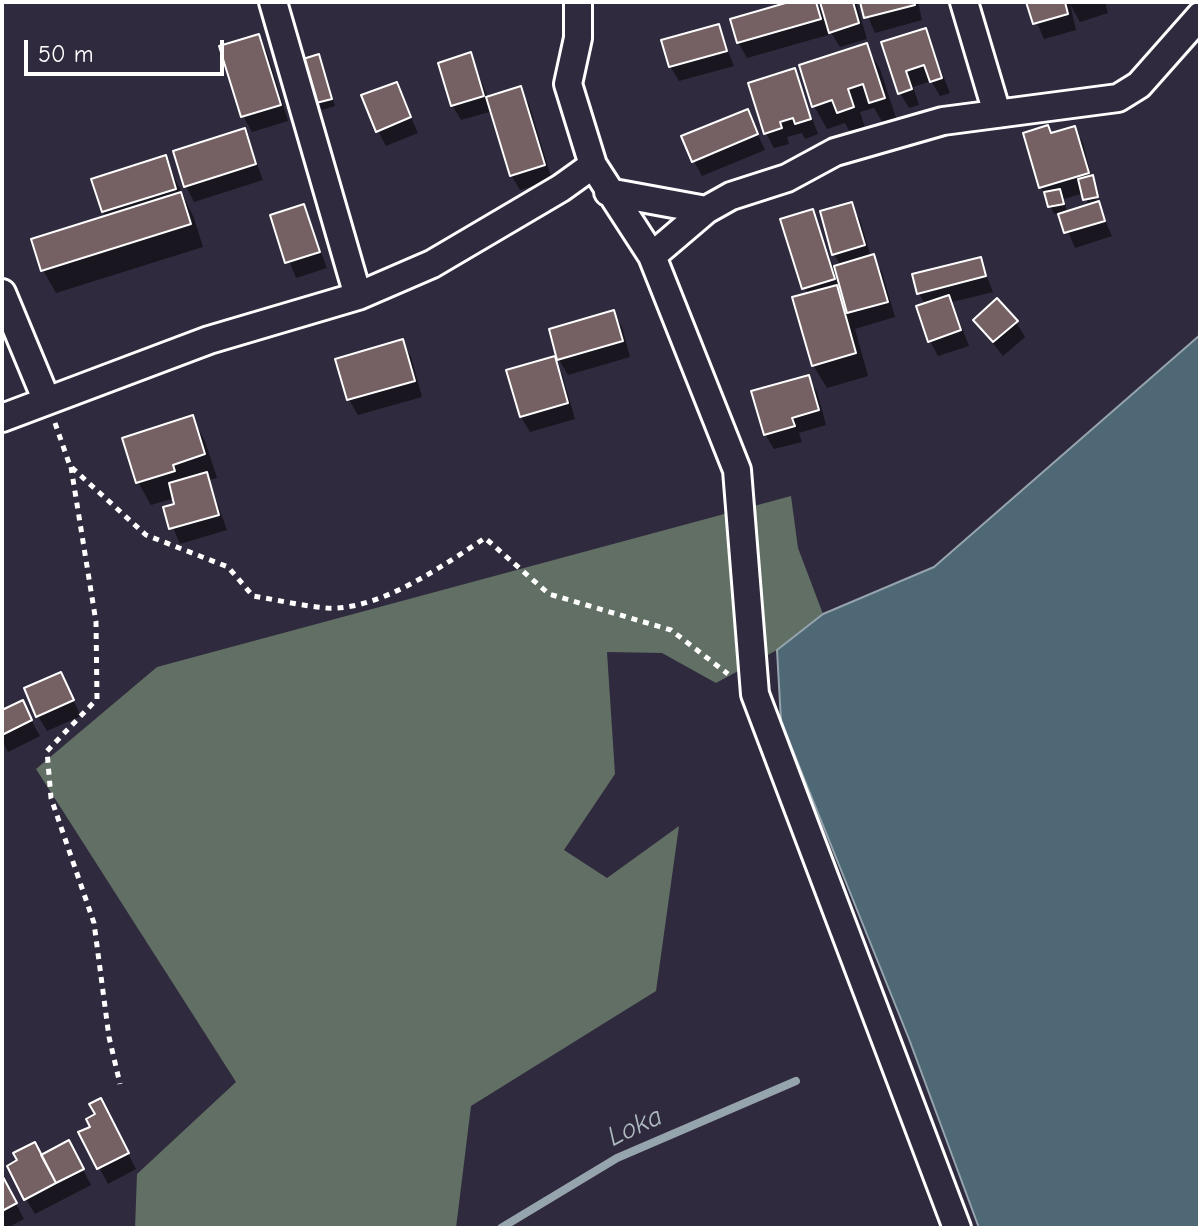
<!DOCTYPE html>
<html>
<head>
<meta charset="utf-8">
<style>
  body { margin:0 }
  #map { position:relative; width:1202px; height:1230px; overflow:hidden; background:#2f2a3d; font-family:"Comic Neue",sans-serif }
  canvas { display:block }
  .frame { position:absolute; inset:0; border:4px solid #fff; pointer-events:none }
  .scale { position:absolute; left:24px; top:40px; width:200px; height:36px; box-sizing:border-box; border:4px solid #fff; border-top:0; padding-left:10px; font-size:24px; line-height:28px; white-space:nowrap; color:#fff; -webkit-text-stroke:6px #2f2a3d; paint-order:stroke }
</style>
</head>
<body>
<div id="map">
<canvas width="1202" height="1230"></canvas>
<div class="frame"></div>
<div class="scale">50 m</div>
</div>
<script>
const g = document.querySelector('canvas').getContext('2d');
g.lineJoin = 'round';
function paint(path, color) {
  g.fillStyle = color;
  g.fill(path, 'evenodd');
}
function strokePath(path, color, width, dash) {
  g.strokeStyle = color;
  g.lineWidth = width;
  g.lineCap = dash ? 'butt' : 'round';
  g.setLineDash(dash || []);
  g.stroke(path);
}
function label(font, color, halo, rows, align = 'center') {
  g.font = font + ' "Comic Neue",sans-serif';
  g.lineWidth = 6;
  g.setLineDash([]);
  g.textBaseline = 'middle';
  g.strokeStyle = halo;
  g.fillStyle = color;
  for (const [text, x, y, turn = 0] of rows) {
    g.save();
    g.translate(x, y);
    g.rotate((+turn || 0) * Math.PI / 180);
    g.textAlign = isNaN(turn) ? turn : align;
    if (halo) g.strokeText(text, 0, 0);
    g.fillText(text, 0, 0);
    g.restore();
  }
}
paint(new Path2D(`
  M791 496 798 548 823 614 777 650 716 683 662 653 607 652 615 774 564 850 607 878 679 826 656 991 471 1106 456 1228H135L137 1174 236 1082 36 769 157 667Z`), '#616f64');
const water = new Path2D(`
  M1200 335V1228H979L909 1039 781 721 777 650 823 614 934 567Z`);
paint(water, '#4e6876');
strokePath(water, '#95a4ad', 2);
paint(new Path2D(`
  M796 2H816L824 15 822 2H856L867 39 840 47 827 26 828 35 747 58 738 42Z
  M862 2H918L922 20 875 33Z
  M1028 2H1105L1108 13 1080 22 1070 4 1076 30 1044 39Z
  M718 26 734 66 679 81 670 66Z
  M925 30 950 93 940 96 931 81 913 87 919 105 909 108 900 93 884 43Z
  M258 36 267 52 288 121 252 132 243 116Z
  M866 46 880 69 897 121 884 125 874 108 860 112 866 131 852 136 845 123 827 129 814 106Z
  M471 55 488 98 520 89 529 104 552 180 520 190 511 175 493 111 461 120 452 105Z
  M305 61 322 64 335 106 322 110Z
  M794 70 818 134 805 139 802 133 787 137 789 144 774 148 766 133Z
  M396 84 418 133 386 146 378 131Z
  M747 111 765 150 702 176 694 161Z
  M1074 128 1083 143 1098 204 1112 236 1075 248 1060 213 1054 214 1041 187 1051 135ZM1084 193 1089 207 1067 213 1064 199Z
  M244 130 263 180 194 202 186 186Z
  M165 158 194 218 203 247 56 293 43 270 107 217 103 212Z
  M851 205 860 220 871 257 882 272 895 317 855 329 868 376 827 388 813 365 808 295 782 221 812 211 834 268 841 266 834 254Z
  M303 206 327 268 296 278 272 216Z
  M980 259 993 292 952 302 969 346 938 356 930 341 925 305 919 293Z
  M613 312 622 327 630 357 568 375 559 360 551 330Z
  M975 321 1016 322 1025 337 1003 356Z
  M402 342 411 357 422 397 358 415 349 400 338 360Z
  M554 358 562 374 575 419 530 432 521 417 508 371Z
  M808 377 817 392 826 425 799 433 802 442 774 449 765 434Z
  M192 418 205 441 217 478 209 480 227 530 180 544 165 509 177 505 175 498 151 505 138 482Z
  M61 674 81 716 47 731 38 716Z
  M2 713 30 718 40 736 8 752 2 740Z
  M109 1116 136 1169 108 1184 81 1133Z
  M41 1157 77 1158 91 1185 35 1214 26 1199Z
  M2 1178 24 1219 7 1228H2Z`), '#0007');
strokePath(new Path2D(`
  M501 1228 617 1158 796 1081`), '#95a4ad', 8);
const building = new Path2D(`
  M789 2H816L821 19 737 43 730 19Z
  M820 2H853L859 23 829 33Z
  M860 2H914L915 5 864 18Z
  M1026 2H1065L1068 14 1033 24Z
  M719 24 727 51 669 67 661 40Z
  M926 28 942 78 930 82 924 65 906 71 912 89 898 94 881 42Z
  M259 34 281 105 241 117 219 46Z
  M867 43 885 98 869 103 863 84 848 89 854 107 837 113 832 100 812 107 799 65Z
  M471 52 484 96 451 106 438 63Z
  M319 54 332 99 316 103 303 59Z
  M795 68 811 119 795 124 793 118 780 122 782 128 764 134 748 83Z
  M397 82 411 117 376 132 361 95Z
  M521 86 545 165 510 176 486 97Z
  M748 109 758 134 692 162 681 136Z
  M1048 125 1051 133 1075 126 1089 173 1039 188 1023 133Z
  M245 128 256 164 184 187 173 151Z
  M166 155 176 189 102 212 91 179Z
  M1093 175 1098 197 1083 200 1078 179Z
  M1060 189 1064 204 1048 207 1044 192Z
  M181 192 191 224 41 271 31 239Z
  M1099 201 1105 221 1064 233 1058 214Z
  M852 202 865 245 832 255 820 211Z
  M304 204 320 252 285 263 270 215Z
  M813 209 835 279 802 289 780 219Z
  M874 254 888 302 847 313 834 266Z
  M981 257 986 276 917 294 912 274Z
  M837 285 856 353 812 366 792 297Z
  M949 295 961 330 928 342 916 306Z
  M997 298 1018 321 993 342 973 320Z
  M614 310 623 341 557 360 549 329Z
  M403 339 415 381 347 400 335 359Z
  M555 356 568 403 520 417 506 370Z
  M809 375 819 410 792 418 795 426 764 435 751 391Z
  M193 415 205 454 173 465 175 471 136 483 122 438Z
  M207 472 219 515 169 529 163 507 174 504 169 483Z
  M61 672 74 700 36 717 24 688Z
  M23 700 32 720 2 735V710Z
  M101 1098 129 1153 97 1169 78 1132 90 1127 86 1119 95 1114 89 1104Z
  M69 1140 84 1169 56 1183 41 1155Z
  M35 1142 56 1183 24 1200 7 1166 17 1160 13 1153Z
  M2 1175 17 1203 2 1211Z`);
paint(building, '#756063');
strokePath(building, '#fff', 2);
const minor = new Path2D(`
  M273 2 358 296
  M578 2V38L568 84 593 165 652 256 737 470 755 694 957 1228
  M964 2 997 113
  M608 192 706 210
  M652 256 706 210 731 196 787 178 835 152 943 121 1118 98 1139 85 1200 16
  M2 293 46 399
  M2 418 209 340 358 296 432 264 561 188 593 165`);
strokePath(minor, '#fff', 32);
strokePath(new Path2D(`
  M55 423 70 466 146 535 228 567 253 596C277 600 303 606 327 608 379 611 444 565 485 538L549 594 671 630 728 674
  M71 467 96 622 97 699 47 751 51 798 94 923 109 1037 120 1084`), '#fff', 5, [6, 6]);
strokePath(minor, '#2f2a3d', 26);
label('italic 28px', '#afbbc1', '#2f2a3d', [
  ["Loka",635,1127,-25]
]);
</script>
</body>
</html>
